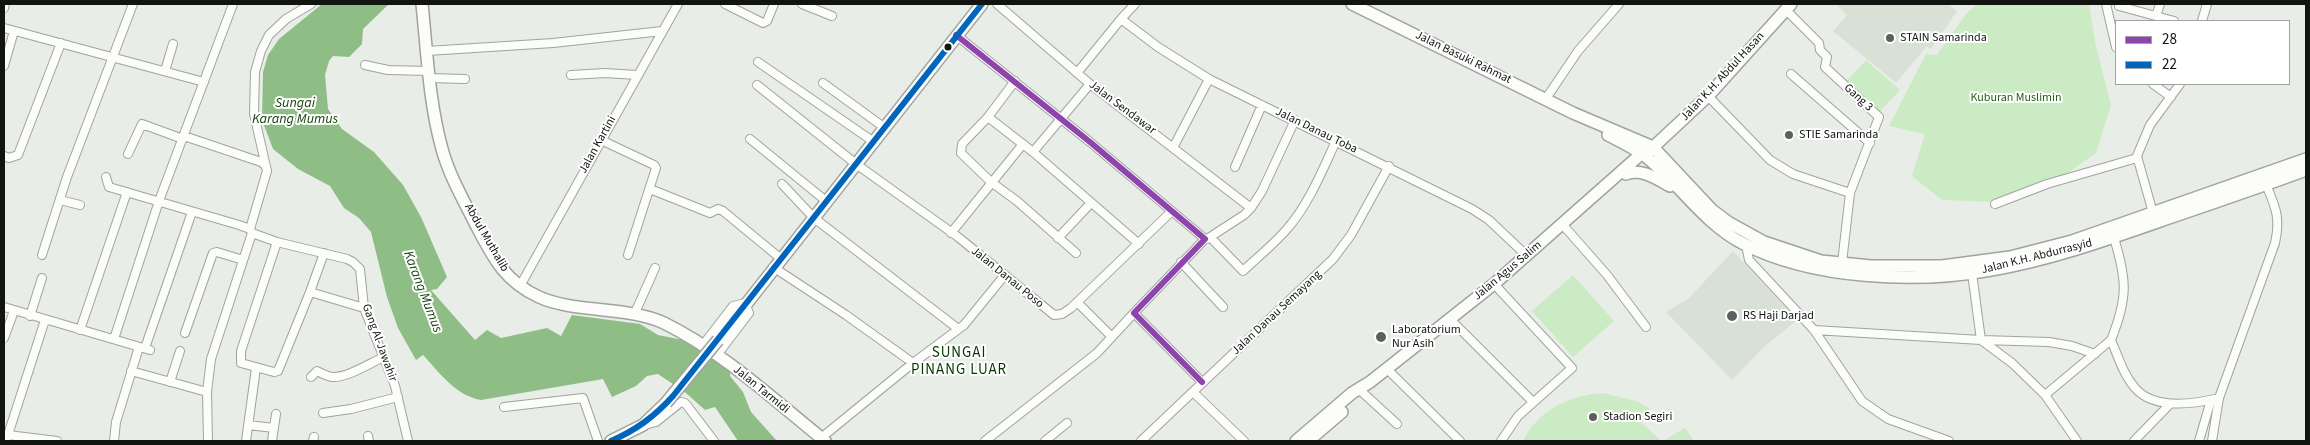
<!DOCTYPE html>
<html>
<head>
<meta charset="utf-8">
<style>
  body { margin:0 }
  #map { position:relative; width:2310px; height:445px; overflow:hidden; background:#e8ede7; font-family:"Source Sans 3",sans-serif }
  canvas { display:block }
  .frame { position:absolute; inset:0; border:5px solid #111411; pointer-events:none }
  .legend { position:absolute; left:2115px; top:20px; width:175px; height:65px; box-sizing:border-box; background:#fff; border:1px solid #a0a1a0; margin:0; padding:6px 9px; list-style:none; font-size:15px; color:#111411 }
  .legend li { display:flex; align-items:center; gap:10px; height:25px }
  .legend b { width:25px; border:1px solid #a0a1a0 }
</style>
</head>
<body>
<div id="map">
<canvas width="2310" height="445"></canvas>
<div class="frame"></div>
<ul class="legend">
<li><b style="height:6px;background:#8e44ad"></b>28</li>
<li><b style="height:6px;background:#0065bd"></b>22</li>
</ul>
</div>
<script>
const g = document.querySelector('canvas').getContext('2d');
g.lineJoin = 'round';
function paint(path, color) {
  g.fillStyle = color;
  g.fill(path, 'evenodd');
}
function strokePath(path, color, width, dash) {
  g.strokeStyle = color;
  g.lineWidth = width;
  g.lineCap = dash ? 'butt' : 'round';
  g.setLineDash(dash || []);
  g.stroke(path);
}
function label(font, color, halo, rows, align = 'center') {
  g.font = font + ' "Source Sans 3",sans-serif';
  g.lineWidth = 4;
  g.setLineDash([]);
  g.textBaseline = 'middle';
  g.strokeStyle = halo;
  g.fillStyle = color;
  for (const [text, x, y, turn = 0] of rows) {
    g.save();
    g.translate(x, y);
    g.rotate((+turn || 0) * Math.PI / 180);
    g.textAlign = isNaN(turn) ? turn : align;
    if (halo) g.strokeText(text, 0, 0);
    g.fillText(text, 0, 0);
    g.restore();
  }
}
paint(new Path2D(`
  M1836 4H1948L1957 11 1931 49 1927 46 1896 83 1833 31 1847 15Z
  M1733 251 1797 320 1764 347 1732 380 1666 312 1689 298Z`), '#d9e1d7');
paint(new Path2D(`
  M1977 4H2089L2096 47 2111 105 2096 153 2052 184 2000 202 1942 200 1912 176 1925 134 1889 126 1926 54 1937 55 1967 13Z
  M1866 60 1900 90 1880 111 1846 82Z
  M1573 275 1614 321 1573 357 1532 311Z
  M1603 393 1636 401 1650 409 1642 423 1661 441H1523C1539 409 1569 396 1603 393Z
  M1685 428 1694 441H1663Z`), '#caebc3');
paint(new Path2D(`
  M322 4H389L363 29 362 44 349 57 333 56 329 61 325 75 328 109 342 129 374 152 403 185 421 217 447 277 437 289 431 290 475 340 487 330 501 338 547 328 561 336 572 315 640 324 658 335 693 342 730 367V376L743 392 751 412 777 441H738L715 407 705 410 686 393 658 374 647 376 636 386 612 397 603 379 481 400C456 396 439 372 423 355L416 360 398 328 387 297 371 232 359 218 344 208 330 186 298 169 273 149 262 120 263 72 268 55 279 39Z`), '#8fbd86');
const street = new Path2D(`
  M725 4 763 23 767 21 774 4
  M802 4 832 16
  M997 4 1090 84 1251 208
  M1135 4 1121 19 1158 47 1209 79 1472 209 1489 220 1526 255
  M2106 4 2116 47
  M2119 6 2174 21
  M4 8 5 4
  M1785 9 1819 43 1820 50 1827 57 1825 67 1879 117 1850 193 1842 263
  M2156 16 2160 4
  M2202 21 2207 4
  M4 28 204 82
  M956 35 1090 142 1205 239 1134 313 1202 382
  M427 51 553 43 662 31
  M758 62 874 142
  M365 65 388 70 429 71
  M4 66 14 31
  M165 71 173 44
  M1077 73 1121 19
  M1791 74 1870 143
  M571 75 605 73 637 75
  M430 78 465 79
  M1015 81 988 117 962 144 961 153 991 182 1017 201 1076 253
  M823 83 885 128
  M2153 84 2171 97
  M757 85 856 164 958 237 1054 315 1062 314 1071 308 1172 211
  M1708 96 1770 160 1793 174 1850 193
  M1545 100 1578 51 1619 4
  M988 117 1033 152 1139 244
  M184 136 261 162 266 166
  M750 139 826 201
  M601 140 654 165 656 168 628 255
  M1174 146 1209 79
  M1033 152 1090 84
  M128 154 142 124 183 139
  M4 156 9 158 18 155 61 43
  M1235 167 1262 105
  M106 177 109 187 239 225 250 229 252 233 277 242 347 259 353 262 360 269 364 308 395 386 408 441
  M782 184 814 218 957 328
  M650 189 710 213 718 209 723 211 780 258
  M60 200 80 205
  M1995 204 2047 184 2137 158
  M2153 213 2137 156 2150 125 2180 84
  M1563 225 1607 275 1646 327
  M250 229 267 171 254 114 255 72 261 51 269 35 286 19 311 4
  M951 233 1023 144
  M1058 238 1091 203
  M1211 238 1243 271C1258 257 1274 244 1287 229 1309 204 1322 171 1336 141
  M2114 238C2127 280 2128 298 2111 340 2118 356 2123 374 2135 388 2154 410 2194 404 2219 398
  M1207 239 1244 215 1251 208 1262 191 1295 120
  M277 242 241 351V363L274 372 278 371 310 292 364 308
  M1746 245 1749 260 1814 330 1862 401 1888 419 1949 441
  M42 255 67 177 133 4
  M1181 262 1223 307
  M773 267 846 315 913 363
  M1972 273 1981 340 2012 363 2045 395 2077 441
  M1494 284 1572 368 1518 416 1501 441
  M520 286 678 4
  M310 292 324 253
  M1077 302 1112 337
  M4 307 150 350
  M634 315 655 268
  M30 316 42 278
  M1450 319 1533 402
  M80 330 127 192
  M1814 330 1981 340 2049 342 2072 346 2095 354
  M185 333 213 253 217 252 243 260
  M4 338 14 311
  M114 339 159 201 233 4
  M703 345 733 306 745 303 749 313 717 355
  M145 348 192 212
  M1387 369 1460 441
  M131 371 207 392
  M311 377 317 371C321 373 326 376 332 377 347 378 370 363 384 357
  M170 382 180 351
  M1193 392 1244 441
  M1362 392 1397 424
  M2045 395 2111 340
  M504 407 583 398 598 441
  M323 413 351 409 398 397
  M248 425 274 428
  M645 425 656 422 681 402 685 403 714 441
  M8 435 57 441
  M368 436 369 441
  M821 438 913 363 964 325 1004 276
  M6 441 45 320
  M114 441 116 422 139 347
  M208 441 207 392 211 359 252 233
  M246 441 256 368
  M272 441 276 414
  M313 441 314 437
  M985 441 1097 353 1134 313
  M1045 441 1067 423
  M1141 441 1333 259 1351 235 1389 166
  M2134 441 2170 404
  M2199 441 2211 400
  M2212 441 2219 398 2275 243C2281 217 2275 206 2265 182`);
const secondary = new Path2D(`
  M422 4C427 52 429 102 442 149 449 175 464 201 476 225 493 257 504 281 539 297 574 313 627 306 664 323 723 352 774 400 825 441
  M1352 4 1573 113 1653 147 1712 210 1728 222 1764 242 1821 261 1871 266H1942L2010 257 2072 241 2306 159
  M1608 135C1620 141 1634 148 1645 156 1679 183 1704 224 1744 244 1813 279 1915 284 1991 270 2050 260 2109 239 2166 219 2213 203 2260 187 2306 170
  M1648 152 1708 96 1791 4
  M1626 174C1642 168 1657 179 1670 186
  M718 340 982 4
  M611 441 643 425 666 403
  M1296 441 1352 393 1370 382 1494 284 1641 154
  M1308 441 1342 412`);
strokePath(street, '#a0a3a0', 10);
strokePath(secondary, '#a0a3a0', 14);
strokePath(street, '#fcfcfb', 8);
strokePath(secondary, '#fcfcfb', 11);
const secondaryBridge = new Path2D(`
  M666 403 718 340`);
strokePath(secondaryBridge, '#a0a3a0', 14, []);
strokePath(secondaryBridge, '#fcfcfb', 11);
strokePath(new Path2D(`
  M956 35 1090 142 1205 239 1134 313 1202 382`), '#8e44ad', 6);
strokePath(new Path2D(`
  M611 441C636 430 654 417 673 396L982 4`), '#0065bd', 6);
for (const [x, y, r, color] of [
  [1890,38,5,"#5c605c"],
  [948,47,4.5,"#111411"],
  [1789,135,5,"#5c605c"],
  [1732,316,6,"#5c605c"],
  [1381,337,6,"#5c605c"],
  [1593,417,5,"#5c605c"]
]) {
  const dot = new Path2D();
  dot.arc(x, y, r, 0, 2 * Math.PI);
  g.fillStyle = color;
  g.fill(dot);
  strokePath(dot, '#fff', 2);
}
label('12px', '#111411', '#fff', [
  ["STAIN Samarinda",1900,38],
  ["STIE Samarinda",1799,135],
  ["RS Haji Darjad",1743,316],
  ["Laboratorium",1392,330],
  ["Nur Asih",1392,344],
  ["Stadion Segiri",1603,417]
], 'left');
label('12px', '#111411', '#fff', [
  ["Jalan Basuki Rahmat",1463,58,26],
  ["Jalan K.H. Abdul Hasan",1723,77,-47],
  ["Gang 3",1858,98,42],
  ["Jalan Sendawar",1122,108,37],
  ["Jalan Danau Toba",1316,131,26],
  ["Jalan Kartini",598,145,-61],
  ["Abdul Muthalib",486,238,60],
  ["Jalan K.H. Abdurrasyid",2037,257,-14],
  ["Jalan Agus Salim",1508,271,-40],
  ["Jalan Danau Poso",1007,278,39],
  ["Jalan Danau Semayang",1277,313,-43],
  ["Gang Al-Jawahir",379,343,70],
  ["Jalan Tarmidi",761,390,39]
]);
label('12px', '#205f11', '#fff', [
  ["Kuburan Muslimin",2016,98]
]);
label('italic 14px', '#18440f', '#fff', [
  ["Sungai",295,104],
  ["Karang Mumus",295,120],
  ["Karang Mumus",422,292,69]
]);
g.letterSpacing = '1px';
label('15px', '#053700', '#fff', [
  ["SUNGAI",959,354],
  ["PINANG LUAR",959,371]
]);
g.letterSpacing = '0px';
</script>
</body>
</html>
